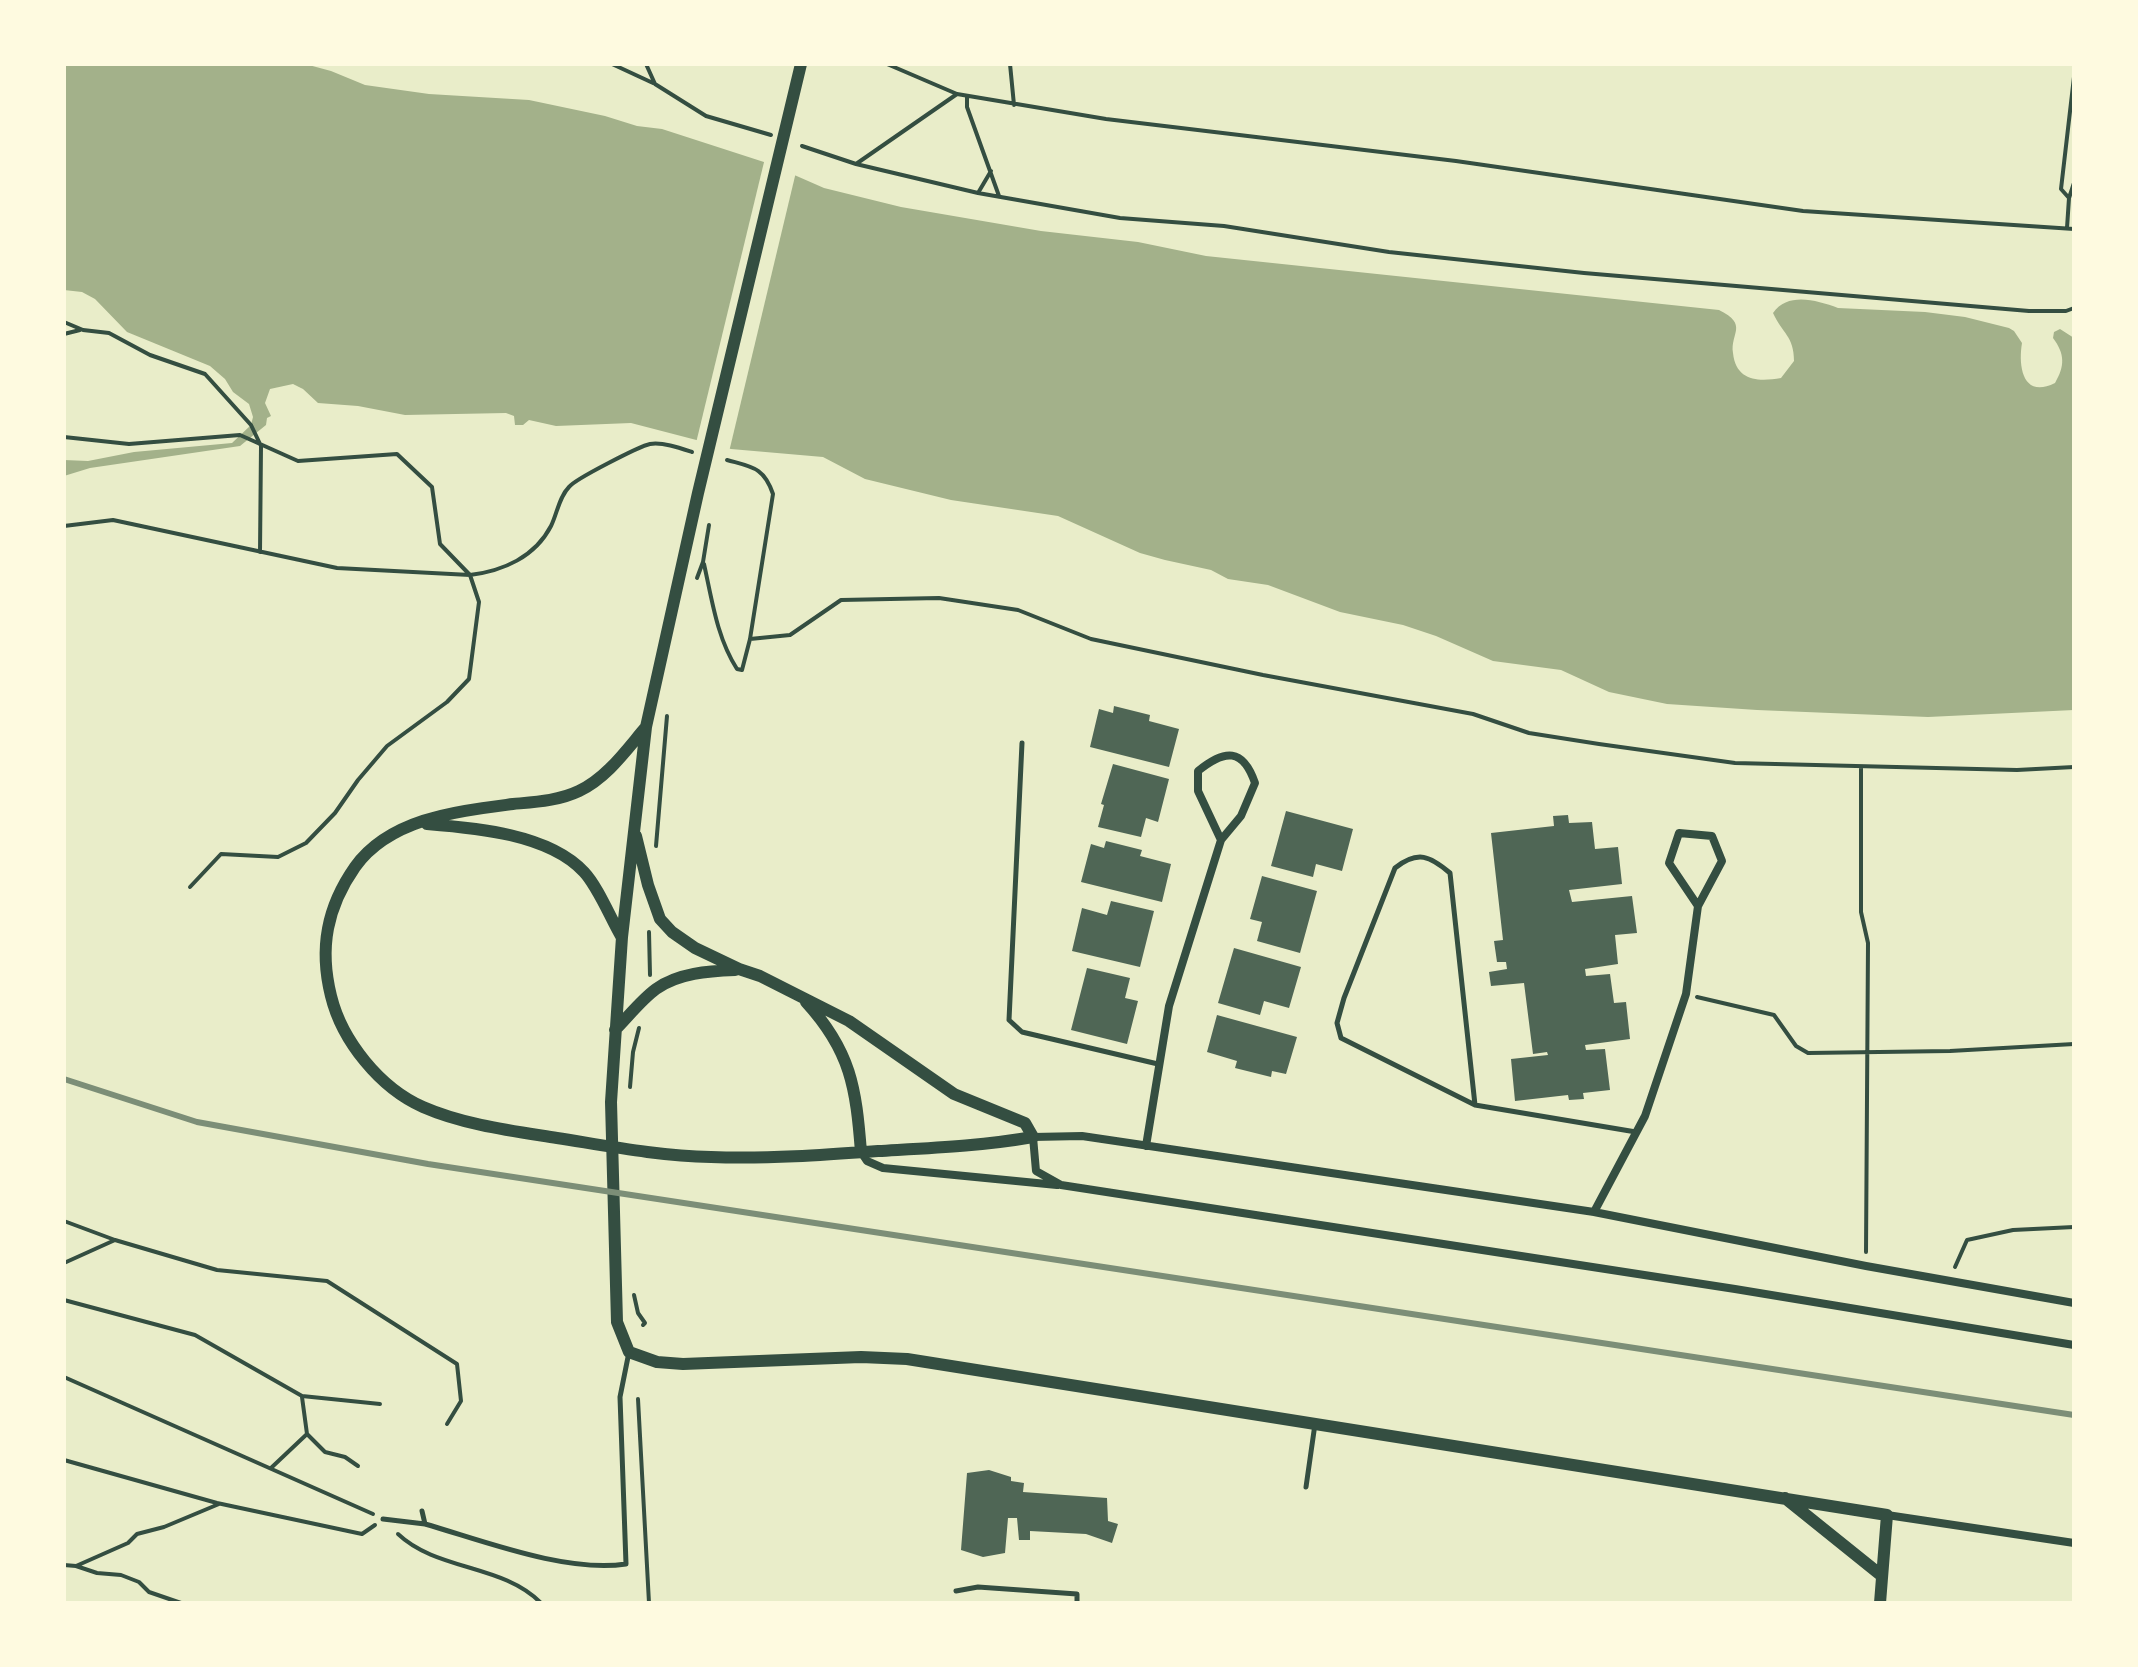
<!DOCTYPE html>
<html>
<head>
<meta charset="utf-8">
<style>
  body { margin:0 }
  #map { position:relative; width:2138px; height:1667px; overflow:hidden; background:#e9edc9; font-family:Bitter,serif }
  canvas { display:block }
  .frame { position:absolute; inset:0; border:66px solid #fefae0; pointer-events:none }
</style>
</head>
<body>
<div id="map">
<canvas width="2138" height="1667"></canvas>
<div class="frame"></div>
</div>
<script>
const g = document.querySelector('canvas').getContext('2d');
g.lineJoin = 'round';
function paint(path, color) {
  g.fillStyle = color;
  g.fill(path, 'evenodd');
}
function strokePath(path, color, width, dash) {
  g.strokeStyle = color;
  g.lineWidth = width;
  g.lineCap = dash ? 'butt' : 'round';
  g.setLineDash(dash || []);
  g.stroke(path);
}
paint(new Path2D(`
  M64 64H305L331 71 365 85 429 94 529 100 605 116 637 126 662 129 767 163 824 188 901 207 1041 231 1138 242 1206 256 1719 310C1749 325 1730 333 1733 353 1736 381 1758 382 1781 378L1794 361C1794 336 1782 333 1773 313 1788 292 1816 300 1838 308L1925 312 1965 317 2009 328 2014 331 2022 343C2018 367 2023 399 2055 383 2065 366 2065 354 2053 338L2054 332 2060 329 2074 338V710L1928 717 1757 710 1667 704 1609 692 1561 670 1493 661 1436 636 1403 625 1340 612 1268 585 1228 579 1211 570 1165 560 1140 553 1058 516 951 500 865 479 823 457 731 449 631 423 556 426 529 420 523 425H515L514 416 506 413 405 415 358 406 318 403 303 389 293 384 270 389 265 403 271 416 267 418 266 425 240 446 90 468 64 476V460L88 461 134 452 232 443 251 425 253 417 249 404 233 392 225 379 210 366 127 332 95 299 82 292 64 290Z`), '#a3b18a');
paint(new Path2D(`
  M765 158 796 172 729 452 696 443Z`), '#e9edc9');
paint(new Path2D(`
  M1114 706 1150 715 1149 721 1179 729 1169 767 1090 747 1099 709 1113 713Z
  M1113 764 1169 779 1158 822 1146 818 1141 837 1098 827 1104 805 1101 804Z
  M1286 811 1353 829 1342 871 1316 864 1313 877 1271 866Z
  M1568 815 1569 823 1592 822 1595 849 1618 847 1622 884 1569 890 1572 902 1632 896 1637 933 1615 935 1618 964 1585 969 1586 976 1610 974 1614 1003 1626 1002 1630 1039 1585 1045 1586 1050 1605 1049 1610 1090 1583 1093 1584 1099 1569 1100 1568 1095 1515 1101 1511 1059 1548 1055 1547 1052 1533 1054 1524 983 1491 986 1489 972 1507 969 1506 962H1497L1494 941 1503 940 1491 833 1554 826 1553 816Z
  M1106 841 1142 850 1140 856 1171 864 1162 902 1081 882 1091 844 1104 848Z
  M1262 876 1317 891 1300 953 1257 941 1262 922 1250 919Z
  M1111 901 1154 911 1140 967 1072 951 1082 908 1107 915Z
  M1234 948 1301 967 1289 1008 1264 1001 1260 1015 1218 1003Z
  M1087 968 1130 978 1125 998 1138 1001 1127 1044 1071 1030Z
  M1217 1015 1297 1037 1286 1074 1272 1071 1271 1077 1235 1068 1237 1061 1207 1052Z
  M989 1470 1011 1477V1481L1024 1483 1023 1492 1107 1498 1108 1521 1118 1524 1112 1543 1086 1534 1030 1531V1540H1019L1017 1518H1008L1005 1553 983 1557 961 1550 967 1473Z`), '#4f6655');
strokePath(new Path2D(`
  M612 64 653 83
  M646 64 655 84 706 116 771 135
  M887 64 957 94 1106 119 1456 161 1803 211 2074 229
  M1010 64 1014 105
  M967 96V107L999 196
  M802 146 856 164 957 94
  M856 164 978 193 1120 218 1224 226 1389 252 1584 273 2029 311H2066L2074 308
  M978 193 991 171
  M2069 198 2074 183
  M2067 228 2069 198 2061 189 2074 77
  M64 322 83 330 109 333 150 355 205 374 251 425 261 446 260 552
  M64 334 80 330
  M64 437 129 444 240 435 298 461 397 454 432 487 440 544 470 575 479 602 469 679 447 702 387 746 358 780 335 813 306 843 278 857 221 854 190 887
  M64 526 113 520 337 568 470 575C503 571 535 557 551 526 557 514 559 497 569 487 575 479 640 446 650 444 663 442 680 448 692 452
  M704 564C712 600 717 638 737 669L742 670 750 639 773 494C764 467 752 467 727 460
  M697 578 703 562 709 525
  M750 639 790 635 841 600 939 598 1018 610 1091 639 1263 675 1473 714 1529 733 1599 744 1735 763 2017 770 2074 767
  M1861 767V912L1868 943 1866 1252
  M656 846 667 716
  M649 932 650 975
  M1697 997 1774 1015 1796 1046 1808 1053 1950 1051 2074 1044
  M630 1087 633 1052 639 1028
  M64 1221 115 1240 217 1270 327 1281 457 1364 461 1401 447 1424
  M64 1263 115 1240
  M1955 1267 1967 1240 2013 1230 2074 1227
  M634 1295 638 1313 645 1323 643 1325
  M64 1300 195 1335 302 1396 380 1404
  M64 1377 373 1514
  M302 1397 307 1434
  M638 1399 649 1603
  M64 1460 217 1503 362 1534 375 1525
  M271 1468 307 1434 325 1452 345 1457 358 1466
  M398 1534C437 1571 503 1564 541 1603
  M64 1565 76 1566 128 1543 137 1534 164 1527 219 1504
  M76 1566 97 1573 121 1575 139 1582 149 1592 181 1603`), '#344e41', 4);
strokePath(new Path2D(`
  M1022 743 1009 1020 1022 1032 1158 1064
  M1475 1105 1450 873C1430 856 1418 850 1395 868L1344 998 1337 1023 1341 1038 1475 1105 1636 1132
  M1306 1487 1315 1424
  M422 1511 425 1524C484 1541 566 1573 626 1564L620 1397 629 1352
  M383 1519 425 1524
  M956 1591 978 1587 1077 1594V1603`), '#344e41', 5);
strokePath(new Path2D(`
  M1146 1146 1169 1006 1221 840 1241 816 1255 783C1243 748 1225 749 1198 771V791L1221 840
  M861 1152 867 1161 883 1168 1057 1185
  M1594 1212 1645 1116 1686 994 1698 906 1722 861 1712 836 1679 833 1669 863 1698 906
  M2074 1303 1866 1266 1594 1212 1082 1136 1033 1137 1036 1171 1061 1185 1735 1289 2074 1345
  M1887 1515 2074 1543`), '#344e41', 8);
strokePath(new Path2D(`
  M801 64 698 493 646 727 622 937 611 1102 617 1322 629 1352 657 1362 683 1364 861 1357 907 1359 1887 1515 1880 1603
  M427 824C476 828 549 834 584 872 598 887 610 917 621 936
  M636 836 648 885 660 919 672 932 695 948 739 969 760 976 849 1021 954 1094 1025 1123 1033 1137C982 1146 930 1148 878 1151 823 1155 767 1159 711 1157 659 1156 608 1146 557 1138 513 1131 464 1125 423 1107 380 1088 342 1041 331 996 319 948 327 907 355 867 390 818 459 811 513 804 535 802 558 801 579 791 607 778 627 749 646 727
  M806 1002C851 1051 856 1088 861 1152
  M615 1030C628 1017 641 1000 656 989 678 973 709 971 735 970
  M1785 1498 1882 1576`), '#344e41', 12);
strokePath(new Path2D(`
  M64 1079 197 1122 428 1164 2074 1415`), '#7c8e77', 6);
</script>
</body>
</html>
